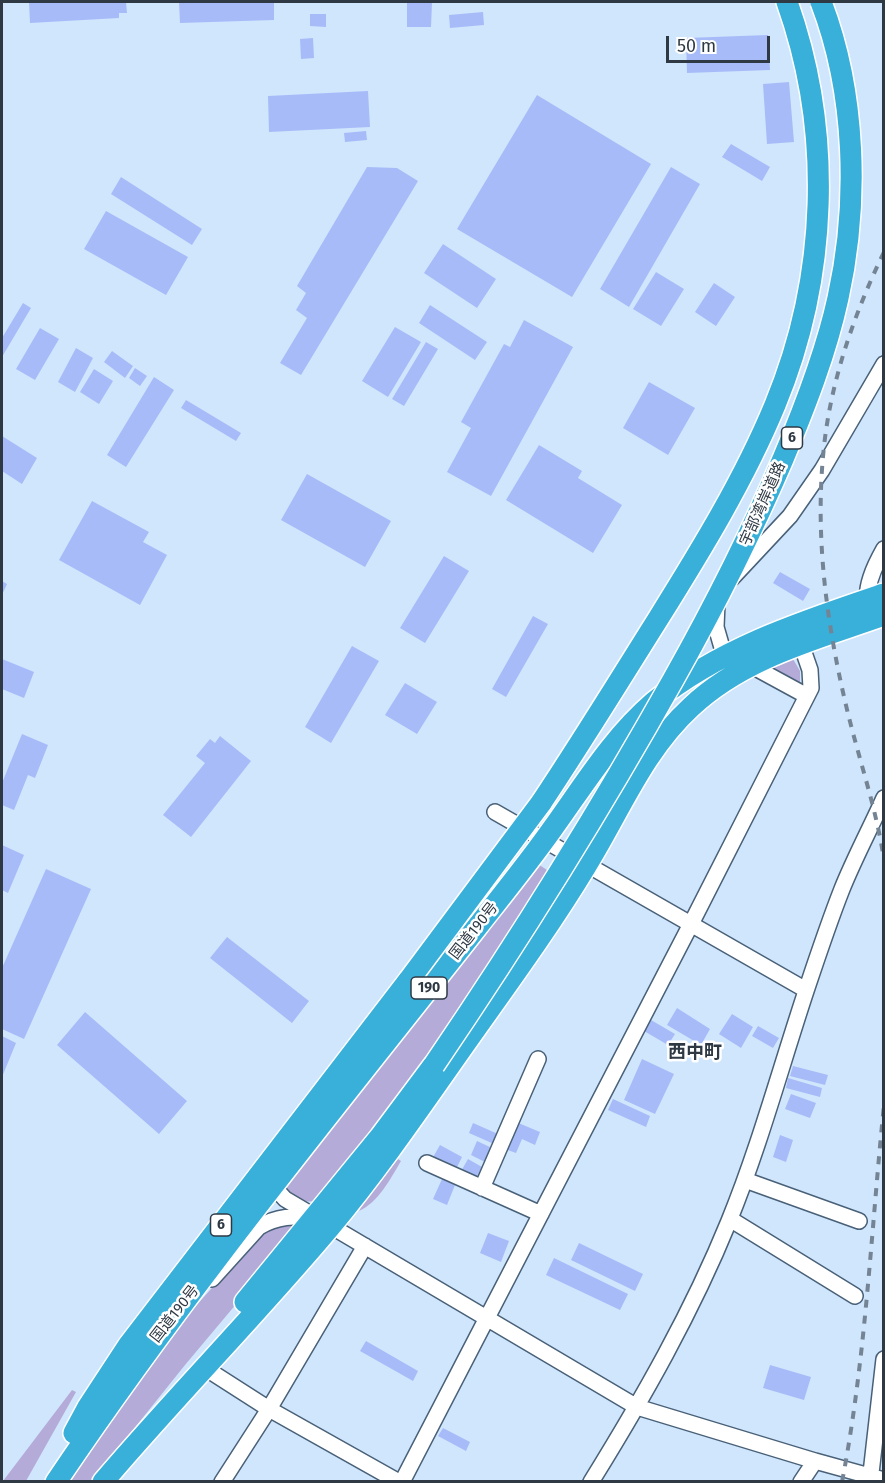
<!DOCTYPE html>
<html>
<head>
<meta charset="utf-8">
<style>
  body { margin:0 }
  #map { position:relative; width:885px; height:1483px; overflow:hidden; background:#d0e6fc; font-family:"Fira Sans",sans-serif }
  canvas { display:block }
  .frame { position:absolute; inset:0; border:3px solid #2e3944; pointer-events:none }
  .scale { position:absolute; left:666px; top:36px; width:104px; height:27px; box-sizing:border-box; border:3px solid #2e3944; border-top:0; padding-left:8px; font-size:18px; line-height:21px; white-space:nowrap; color:#2e3944; -webkit-text-stroke:4px #fff; paint-order:stroke }
</style>
</head>
<body>
<div id="map">
<canvas width="885" height="1483"></canvas>
<div class="frame"></div>
<div class="scale">50 m</div>
</div>
<script>
const g = document.querySelector('canvas').getContext('2d');
g.lineJoin = 'round';
function paint(path, color) {
  g.fillStyle = color;
  g.fill(path, 'evenodd');
}
function strokePath(path, color, width, dash) {
  g.strokeStyle = color;
  g.lineWidth = width;
  g.lineCap = dash ? 'butt' : 'round';
  g.setLineDash(dash || []);
  g.stroke(path);
}
function label(font, color, halo, rows, align = 'center') {
  g.font = font + ' "Fira Sans","Noto Sans JP",sans-serif';
  g.lineWidth = 5;
  g.setLineDash([]);
  g.textBaseline = 'middle';
  g.strokeStyle = halo;
  g.fillStyle = color;
  for (const [text, x, y, turn = 0] of rows) {
    g.save();
    g.translate(x, y);
    g.rotate((+turn || 0) * Math.PI / 180);
    g.textAlign = isNaN(turn) ? turn : align;
    if (halo) g.strokeText(text, 0, 0);
    g.fillText(text, 0, 0);
    g.restore();
  }
}
paint(new Path2D(`
  M793 659 800 671V683L796 685 769 671 772 668Z
  M538 864 550 872 419 1074 320 1201C306 1202 289 1203 285 1186Z
  M398 1159 401 1161C391 1178 378 1203 359 1211L365 1199Z
  M305 1222 185 1365 92 1481 65 1482 169 1336 228 1270 254 1237 276 1225Z
  M72 1390 76 1392 26 1481H3Z`), '#b5abd9');
paint(new Path2D(`
  M29 2H126L127 13H119V18L30 23Z
  M179 2H274V20L180 23Z
  M407 3H432L431 27H407Z
  M483 12 484 25 450 28 449 15Z
  M310 14H326V27L310 26Z
  M768 35 770 70 687 73 686 38Z
  M313 38 314 58 301 59 300 39Z
  M789 82 794 142 767 144 763 84Z
  M368 91 370 127 269 132 268 96Z
  M537 95 651 164 572 297 457 229Z
  M366 131 367 140 345 142 344 133Z
  M731 144 770 167 762 181 722 157Z
  M367 167 397 168 418 181 301 375 280 363 307 318 296 310 306 293 297 286Z
  M671 167 700 184 629 307 600 289Z
  M121 177 202 229 192 245 111 194Z
  M106 211 188 257 166 295 84 249Z
  M443 244 496 279 477 308 424 273Z
  M656 272 684 289 661 326 633 309Z
  M714 283 735 297 716 326 695 312Z
  M23 303 31 308 2 357V338Z
  M430 305 487 342 475 360 419 323Z
  M524 320 573 347 491 496 447 472 471 428 461 422 504 344 510 347Z
  M395 327 421 342 388 397 362 381Z
  M40 328 59 339 35 380 16 369Z
  M426 342 438 349 404 406 392 399Z
  M76 348 93 358 75 392 58 382Z
  M112 351 133 366 125 378 104 362Z
  M135 368 147 376 140 386 129 378Z
  M94 369 113 381 99 404 80 392Z
  M154 377 174 390 126 467 107 455Z
  M649 382 695 408 668 455 623 428Z
  M186 400 241 433 236 441 181 408Z
  M2 436 37 458 22 484 2 471Z
  M539 445 582 471 578 478 622 505 593 553 506 500Z
  M307 474 391 521 365 567 281 520Z
  M92 501 149 532 143 542 167 555 140 605 59 560Z
  M444 556 469 571 425 643 400 628Z
  M780 572 810 589 803 601 773 583Z
  M2 581 7 584 2 595Z
  M533 616 548 624 506 697 492 689Z
  M352 646 379 661 331 743 305 727Z
  M2 659 34 672 24 698 2 689Z
  M405 683 437 702 417 734 385 715Z
  M22 734 48 745 35 778 28 775 14 810 2 805V783Z
  M220 736 251 761 191 837 163 815 205 763 196 756 210 739 215 743Z
  M2 845 24 855 8 893 2 890Z
  M46 869 91 889 24 1039 2 1029V968Z
  M227 937 309 1001 292 1023 210 958Z
  M677 1008 710 1029 701 1045 667 1025Z
  M85 1012 187 1101 159 1134 57 1045Z
  M732 1014 753 1027 741 1048 719 1034Z
  M651 1020 675 1034 668 1045 644 1031Z
  M758 1026 779 1038 773 1048 752 1036Z
  M2 1036 16 1043 2 1077Z
  M642 1059 674 1074 655 1114 624 1100Z
  M793 1066 828 1075 825 1085 790 1076Z
  M788 1078 822 1088 820 1097 786 1088Z
  M791 1094 816 1103 810 1118 785 1109Z
  M613 1099 650 1116 646 1127 608 1110Z
  M516 1122 540 1132 535 1145 522 1139 516 1153 505 1149Z
  M473 1123 498 1134 494 1144 469 1133Z
  M780 1135 793 1140 786 1162 773 1157Z
  M477 1141 492 1148 485 1162 471 1155Z
  M440 1145 462 1157 455 1171 432 1159Z
  M468 1159 482 1167 475 1180 460 1173Z
  M442 1179 455 1185 447 1205 433 1199Z
  M488 1233 509 1241 501 1262 480 1253Z
  M579 1243 643 1274 635 1291 571 1260Z
  M554 1258 628 1294 620 1310 546 1275Z
  M366 1341 418 1371 413 1381 360 1351Z
  M770 1365 811 1377 804 1400 763 1388Z
  M443 1428 470 1442 466 1451 438 1436Z`), '#a8bbf9');
const minor = new Path2D(`
  M732 578 790 516 822 470 884 364
  M717 603 716 627 727 665
  M869 607C863 589 875 565 884 549
  M750 665 807 696
  M495 812 806 990
  M427 1163 541 1214
  M271 1177 274 1187 285 1199 637 1407 815 1461 884 1480
  M745 1180 859 1221
  M482 1188 538 1059
  M730 1219 855 1296
  M212 1279 259 1227C277 1216 294 1216 315 1217
  M205 1368 269 1409 399 1482
  M222 1482 269 1409 365 1246
  M402 1482 691 924 811 688 810 670 801 644
  M591 1482C643 1398 692 1312 729 1221 760 1145 781 1066 807 988 818 955 829 922 842 889 854 859 870 829 884 798
  M801 1482 815 1461
  M870 1482 884 1359`);
const highway = new Path2D(`
  M541 803C581 743 619 681 658 619 701 550 744 480 775 405 828 277 833 131 787 2
  M245 1302 380 1137 433 1066
  M74 1433 88 1407 128 1346 409 980
  M56 1482C186 1289 334 1109 477 927 503 894 529 862 553 828 584 785 613 737 654 702 720 648 804 621 884 594
  M103 1482C177 1395 257 1314 330 1227 381 1166 426 1099 472 1034 511 979 551 924 586 866 620 811 643 751 691 707 744 657 817 639 884 615`);
strokePath(minor, '#496178', 18);
strokePath(highway, '#fff', 24);
strokePath(minor, '#fff', 15);
strokePath(highway, '#38b0d9', 21);
strokePath(new Path2D(`
  M884 252C856 310 833 374 825 438 814 526 825 615 845 701 857 754 876 806 884 860
  M842 1482C866 1357 871 1231 884 1105`), '#748494', 4, [8, 8]);
const highwayBridge = new Path2D(`
  M409 980 541 803
  M434 1065C519 940 599 812 673 680 714 607 750 536 783 459 805 407 826 353 838 298 859 203 856 93 821 2`);
strokePath(highwayBridge, '#fff', 24, []);
strokePath(highwayBridge, '#38b0d9', 21);
for (const [x, y, w] of [
  [792,438,21],
  [429,988,36],
  [221,1225,21]
]) {
  const box = new Path2D();
  box.roundRect(x - w / 2, y - 11, w, 22, 4.5);
  g.fillStyle = '#fff';
  g.fill(box);
  strokePath(box, '#2e3944', 1.5);
}
label('bold 14px', '#2e3944', null, [
  ["6",792,438],
  ["190",429,988],
  ["6",221,1225]
]);
label('15px', '#2e3944', '#fff', [
  ["宇部湾岸道路",763,504,-66],
  ["国道190号",474,931,-52],
  ["国道190号",175,1314,-52]
]);
label('bold 18px', '#2e3944', '#fff', [
  ["西中町",695,1053]
]);
</script>
</body>
</html>
